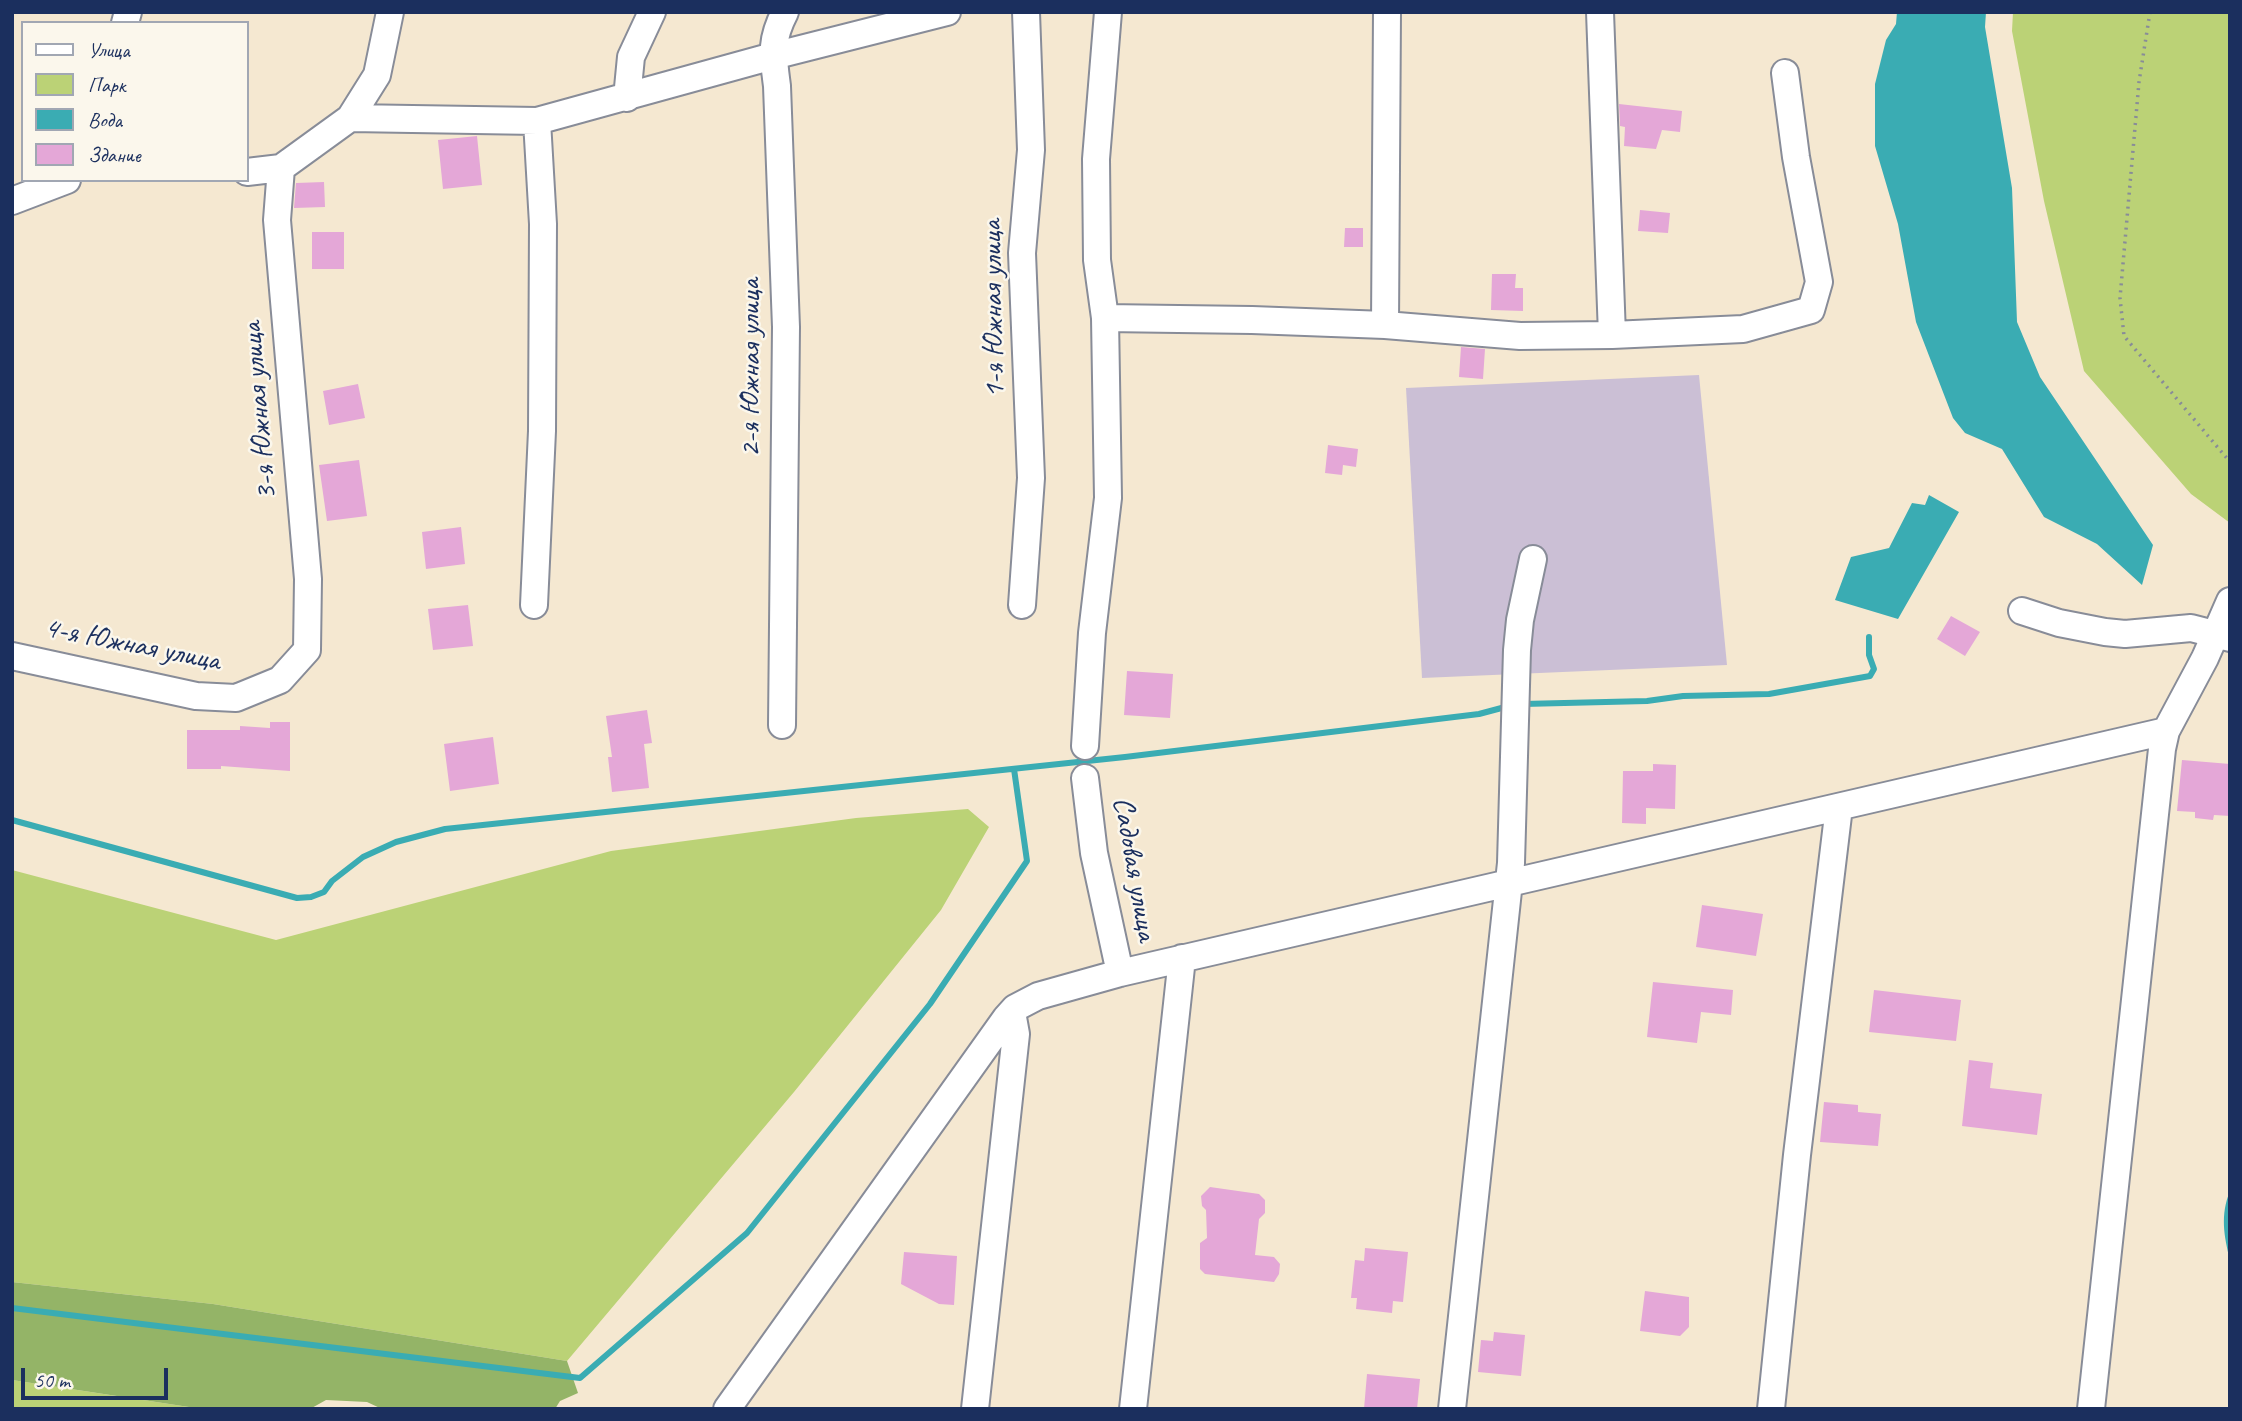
<!DOCTYPE html>
<html>
<head>
<meta charset="utf-8">
<style>
  body { margin:0 }
  #map { position:relative; width:2242px; height:1421px; overflow:hidden; background:#f5e8d1; font-family:Caveat,sans-serif }
  canvas { display:block }
  .frame { position:absolute; inset:0; border:14px solid #1b2f5e; pointer-events:none }
  .legend { position:absolute; left:21px; top:21px; width:228px; height:161px; box-sizing:border-box; background:#fbf7ec; border:2px solid #a1a7b3; margin:0; padding:9px 12px; list-style:none; font-size:21px; color:#1b2f5e }
  .legend li { display:flex; align-items:center; gap:14px; height:35px }
  .legend b { width:35px; border:2px solid #a1a7b3 }
  .scale { position:absolute; left:21px; top:1368px; width:147px; height:32px; box-sizing:border-box; border:4px solid #1b2f5e; border-top:0; padding-left:9px; font-size:21px; line-height:24px; white-space:nowrap; color:#1b2f5e; -webkit-text-stroke:5px #fbf7ec; paint-order:stroke }
</style>
</head>
<body>
<div id="map">
<canvas width="2242" height="1421"></canvas>
<div class="frame"></div>
<ul class="legend">
<li><b style="height:9px;background:#fff"></b>Улица</li>
<li><b style="height:19px;background:#bbd276"></b>Парк</li>
<li><b style="height:19px;background:#3aacb3"></b>Вода</li>
<li><b style="height:19px;background:#e4a7d7"></b>Здание</li>
</ul>
<div class="scale">50 m</div>
</div>
<script>
const g = document.querySelector('canvas').getContext('2d');
g.lineJoin = 'round';
function paint(path, color) {
  g.fillStyle = color;
  g.fill(path, 'evenodd');
}
function strokePath(path, color, width, dash) {
  g.strokeStyle = color;
  g.lineWidth = width;
  g.lineCap = dash ? 'butt' : 'round';
  g.setLineDash(dash || []);
  g.stroke(path);
}
function label(font, color, halo, rows, align = 'center') {
  g.font = font + ' Caveat,sans-serif';
  g.lineWidth = 5;
  g.setLineDash([]);
  g.textBaseline = 'middle';
  g.strokeStyle = halo;
  g.fillStyle = color;
  for (const [text, x, y, turn = 0] of rows) {
    g.save();
    g.translate(x, y);
    g.rotate((+turn || 0) * Math.PI / 180);
    g.textAlign = isNaN(turn) ? turn : align;
    if (halo) g.strokeText(text, 0, 0);
    g.fillText(text, 0, 0);
    g.restore();
  }
}
paint(new Path2D(`
  M1699 375 1727 665 1422 678 1406 388Z`), '#cbbfd5');
paint(new Path2D(`
  M2013 12H2230V523L2191 494 2084 371 2044 201 2012 31Z
  M968 809 989 827 941 910 794 1092 567 1361 213 1304 12 1282V870L276 940 611 851 856 818Z
  M12 1380 202 1409H12Z`), '#bbd276');
paint(new Path2D(`
  M12 1282 213 1304 567 1361 578 1393 560 1401 555 1409H382L367 1402 326 1400 310 1409H202L12 1380Z`), '#94b467');
paint(new Path2D(`
  M1897 12H1986L1985 27 2012 188 2017 322 2040 377 2153 545 2142 585 2097 544 2044 517 2002 449 1965 433 1953 418 1916 322 1898 224 1875 146V84L1886 40 1896 24Z
  M1929 495 1959 512 1898 619 1835 600 1851 557 1889 548 1912 503 1925 505Z
  M2230 1191V1260C2224 1236 2220 1215 2230 1191Z`), '#3aacb3');
strokePath(new Path2D(`
  M1523 704 1647 701 1683 696 1769 694 1870 676 1874 669 1869 655V637
  M12 820 297 898 311 897 324 892 332 881 363 857 396 842 445 829 1125 757 1479 714 1509 706
  M12 1308 580 1378 747 1233 930 1004 1027 861 1014 769`), '#3aacb3', 6);
paint(new Path2D(`
  M1619 104 1682 111 1680 132 1662 130 1656 149 1624 146 1625 127 1620 126Z
  M477 136 482 185 443 189 438 140Z
  M324 182 325 207 294 208 296 183Z
  M1640 210 1670 213 1668 233 1638 231Z
  M1345 228H1363V247H1344Z
  M312 232H344V269H312Z
  M1492 274H1516L1515 288H1523V311L1491 310Z
  M1461 347 1485 349 1483 379 1459 377Z
  M358 384 365 418 329 425 323 391Z
  M1328 445 1358 449 1356 467 1343 465 1342 475 1325 473Z
  M359 460 367 516 327 521 319 465Z
  M461 527 465 564 426 569 422 532Z
  M468 605 473 646 433 650 428 609Z
  M1951 616 1980 632 1965 656 1937 639Z
  M1127 671 1173 674 1170 718 1124 715Z
  M647 710 652 743 644 744 649 788 612 792 608 757H612L606 716Z
  M270 722H290V771L221 766V769H187V730H240V726L270 728Z
  M493 737 499 784 450 791 444 744Z
  M2182 760 2230 764V816L2214 815 2213 820 2195 818V812L2177 811Z
  M1653 764 1676 765 1675 809 1646 808V824L1622 823 1623 771H1653Z
  M1702 905 1763 914 1756 956 1696 947Z
  M1653 982 1733 990 1731 1015 1701 1012 1697 1043 1647 1037Z
  M1874 990 1961 1000 1956 1041 1869 1032Z
  M1969 1060 1993 1063 1990 1088 2042 1094 2037 1135 1962 1126Z
  M1824 1102 1858 1105V1112L1881 1114 1878 1146 1820 1142Z
  M1210 1187 1259 1194 1265 1200V1213L1259 1219 1255 1255 1274 1257 1280 1264 1279 1274 1274 1282 1205 1274 1200 1269V1243L1207 1238 1206 1210 1202 1206 1201 1196Z
  M1365 1248 1408 1252 1403 1302 1393 1301 1392 1313 1356 1309 1357 1298H1351L1355 1260 1364 1261Z
  M904 1252 957 1256 954 1305 939 1304 901 1284Z
  M1645 1291 1689 1297V1327L1680 1336 1640 1331Z
  M1494 1332 1525 1335 1521 1376 1478 1372 1481 1340 1493 1341Z
  M1367 1374 1420 1379 1417 1409H1364Z`), '#e4a7d7');
const minor = new Path2D(`
  M1600 12 1612 335
  M125 23 128 12
  M627 98 631 57 652 12
  M350 118 377 75 390 12
  M247 172 281 168 350 118 537 121 773 56 947 12
  M12 201 67 180
  M1105 318 1252 320 1385 325 1520 336 1612 335 1743 329 1811 310 1819 282 1796 157 1785 73
  M1385 325 1387 12
  M534 605 542 431 543 224 537 121
  M1022 605 1031 478 1022 253 1031 150 1026 12
  M2022 611 2059 623 2105 632 2125 634 2191 628 2230 638
  M12 656 196 696 236 698 280 680 307 650 308 579 277 220 281 168
  M782 725 786 327 777 86C773 55 770 41 785 12
  M1085 746 1092 633 1108 498 1105 318 1097 260 1096 159 1108 12
  M1085 778 1094 853 1120 973
  M727 1409 1006 1018 1015 1008 1038 996 1120 973 2166 731
  M975 1409 1016 1034 1012 1012
  M1133 1409 1182 958
  M1452 1409 1511 863 1517 650 1520 620 1533 559
  M1771 1409 1797 1155 1839 807
  M2091 1409 2162 749 2166 731 2205 658 2230 601`);
strokePath(minor, '#888c98', 30);
strokePath(new Path2D(`
  M2150 12 2139 82 2120 298 2124 336 2230 462`), '#888c98', 3.5, [2, 5]);
strokePath(minor, '#fff', 26);
label('30px', '#1b2f5e', '#fbf7ec', [
  ["1-я Южная улица",994,309,-91],
  ["2-я Южная улица",751,368,-90],
  ["3-я Южная улица",260,411,-95],
  ["4-я Южная улица",132,645,11],
  ["Садовая улица",1134,869,80]
]);
</script>
</body>
</html>
